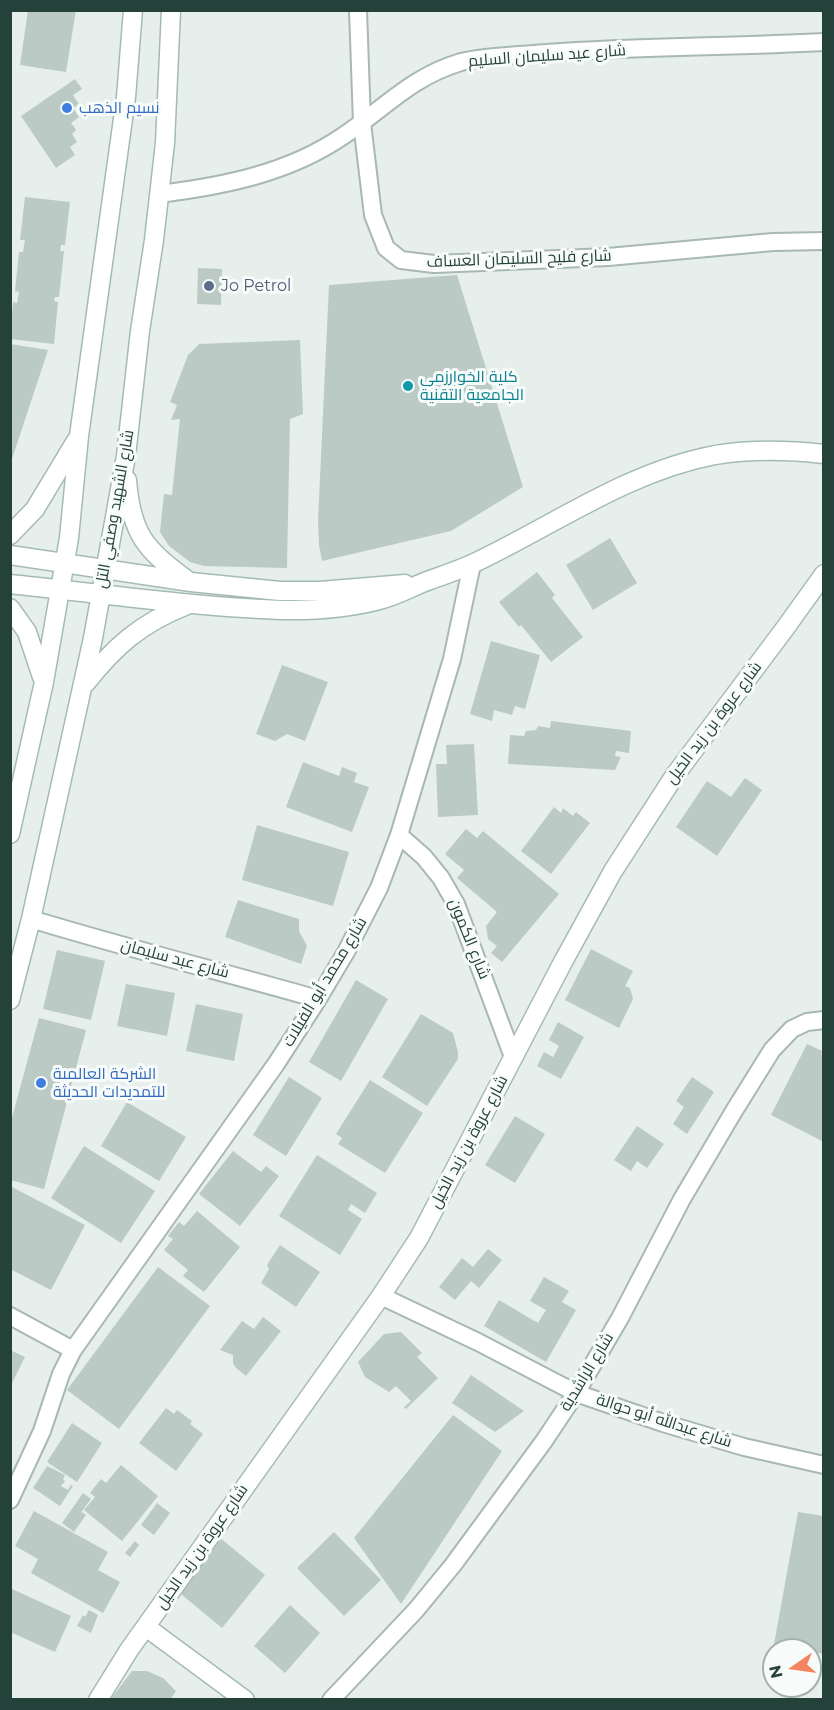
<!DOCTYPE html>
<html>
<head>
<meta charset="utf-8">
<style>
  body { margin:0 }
  #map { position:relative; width:834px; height:1710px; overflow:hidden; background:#e6efeb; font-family:Montserrat,sans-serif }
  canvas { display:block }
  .frame { position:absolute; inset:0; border:12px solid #24423a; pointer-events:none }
  .north { position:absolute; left:762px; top:1638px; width:60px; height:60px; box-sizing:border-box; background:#f7fbf9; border:2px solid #a3b1ad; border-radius:50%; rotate:257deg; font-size:16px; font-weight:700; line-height:24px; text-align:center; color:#24423a }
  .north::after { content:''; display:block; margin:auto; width:21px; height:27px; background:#f4845f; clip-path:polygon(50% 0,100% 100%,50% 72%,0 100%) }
</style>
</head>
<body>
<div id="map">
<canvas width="834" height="1710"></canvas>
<div class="frame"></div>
<div class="north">N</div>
</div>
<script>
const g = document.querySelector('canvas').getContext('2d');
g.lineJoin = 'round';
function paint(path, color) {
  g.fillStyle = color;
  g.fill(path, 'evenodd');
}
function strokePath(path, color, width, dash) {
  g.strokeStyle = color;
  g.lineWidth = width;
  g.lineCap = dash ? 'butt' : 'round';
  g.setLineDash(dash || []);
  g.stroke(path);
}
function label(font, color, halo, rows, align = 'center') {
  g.font = font + ' Montserrat,Cairo,sans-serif';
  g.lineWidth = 6;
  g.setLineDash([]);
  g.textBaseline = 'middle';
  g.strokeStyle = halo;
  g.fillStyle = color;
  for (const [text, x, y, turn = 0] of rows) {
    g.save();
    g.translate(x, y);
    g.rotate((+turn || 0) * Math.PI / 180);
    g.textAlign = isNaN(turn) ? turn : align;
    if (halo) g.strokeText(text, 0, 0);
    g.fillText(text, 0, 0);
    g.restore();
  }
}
paint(new Path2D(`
  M28 10H76L66 72 20 65Z
  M75 79 82 89 73 95 79 104 73 108 79 117 71 123 76 130 72 134 77 142 70 147 75 155 56 168 21 116Z
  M25 197 70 202 65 245H61L60 251H64L59 297H55L54 301 58 302 54 344 10 339 13 302 17 303 19 292 15 291 19 252H23L24 245 25 240H20Z
  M198 268 222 269 221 305 197 304Z
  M457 275 523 487 451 531 322 561 319 545 318 520 329 285Z
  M300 340 303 414 290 419 287 568 204 566 190 562 169 546 160 532 164 494 172 495 180 419 171 420 177 405 170 402 188 355 199 344Z
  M10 344 48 350 11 462H10Z
  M610 538 637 583 593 610 566 565Z
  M537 572 555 595 552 598 583 637 551 662 521 625 519 627 499 602Z
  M491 641 540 655 525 709 515 706 512 715 494 710 492 721 470 714Z
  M282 665 328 682 305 741 287 734 275 741 256 734Z
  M551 721 631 731 629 753 616 751 615 756 621 757 615 770 508 764 510 735 524 736 526 731 536 730 538 726 550 728Z
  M474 744 478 815 438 817 436 764H447L446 745Z
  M303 762 339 776 342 767 357 773 354 782 369 787 352 832 286 807Z
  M745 778 762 790 717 856 676 827 707 781 731 797Z
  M554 807 561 813 563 808 573 816 576 812 590 823 551 874 521 851Z
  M257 825 349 852 333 906 242 880Z
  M466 829 477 838 483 831 559 894 502 962 491 953 497 946 488 939 486 926 497 912 457 878 464 870 445 854Z
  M238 900 299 919V931L307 946 301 964 225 937Z
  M591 949 633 971 625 986 630 988 633 999 619 1028 565 1000Z
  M57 950 105 961 91 1020 43 1009Z
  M356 980 388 999 341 1081 309 1062Z
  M126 984 175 993 167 1036 117 1026Z
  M196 1004 243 1014 234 1061 186 1051Z
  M421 1014 453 1033 458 1052V1059L427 1106 382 1077Z
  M39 1018 86 1030 44 1189 10 1180V1125Z
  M558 1022 584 1037 561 1079 537 1066 544 1052 553 1057 559 1046 549 1040Z
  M807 1044 822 1051 821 1054 824 1056V1142L771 1115Z
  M289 1077 322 1098 286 1156 253 1135Z
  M692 1077 714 1092 687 1134 673 1124 684 1107 676 1101Z
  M370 1080 423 1113 385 1173 338 1144 342 1138 336 1134Z
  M127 1102 186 1137 159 1181 101 1146Z
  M515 1116 545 1134 515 1183 485 1165Z
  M637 1126 664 1144 647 1168 637 1161 631 1171 614 1160Z
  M84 1146 155 1191 121 1243 51 1198Z
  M233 1151 261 1172 266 1166 279 1176 240 1226 199 1194Z
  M317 1155 377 1193 365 1213 351 1204 348 1210 362 1219 340 1255 279 1216Z
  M10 1186 85 1225 51 1290 10 1269Z
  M197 1211 240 1247 204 1292 183 1276 188 1270 164 1250 173 1239 168 1236 179 1222 184 1226Z
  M280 1245 320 1272 296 1307 261 1283 269 1269 267 1265Z
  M488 1249 502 1260 479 1288 471 1281 455 1300 439 1287 462 1258 473 1267Z
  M158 1267 210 1306 119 1429 67 1390Z
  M544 1277 569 1291 562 1302 576 1310 546 1362 484 1326 499 1300 538 1323 546 1310 530 1301Z
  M263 1317 281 1331 246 1376 236 1368 233 1363V1355L220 1350 242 1321 254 1329Z
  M401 1332 422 1353 417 1357 438 1378 406 1409 404 1407 411 1401 396 1386 389 1392 365 1377 358 1362 384 1334Z
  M10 1350 25 1357 10 1387Z
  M471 1375 524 1411 495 1432 452 1403Z
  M166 1408 174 1414 177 1410 192 1421 190 1424 203 1434 176 1471 139 1443Z
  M453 1415 502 1451 401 1604 354 1538Z
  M72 1423 102 1443 77 1482 47 1462Z
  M121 1465 158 1496 122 1541 84 1510 95 1497 90 1493 101 1479 106 1483Z
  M47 1466 65 1475 63 1479 65 1481 61 1486 68 1490 71 1485 73 1486 60 1506 33 1488Z
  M83 1493 91 1499 80 1514 82 1512 86 1515 74 1532 62 1523Z
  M157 1503 170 1513 154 1535 141 1525Z
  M34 1511 108 1552 98 1570 120 1582 103 1613 31 1573 38 1559 15 1546Z
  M798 1512 824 1516 823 1654 774 1644Z
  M334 1532 381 1580 344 1616 297 1568Z
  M219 1537 265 1575 222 1628 176 1590Z
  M135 1541 139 1545 130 1557 125 1553Z
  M10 1588 71 1616 55 1652 10 1632Z
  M290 1605 320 1633 285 1673 254 1646Z
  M89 1610 98 1615 91 1633 77 1626 83 1615 85 1617Z
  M132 1671H147L163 1678 176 1691 170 1700H110Z`), '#bbcac4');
const street = new Path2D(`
  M358 10 362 123 373 215 386 248 401 260 434 264 608 257 773 242 824 241
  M159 194C224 186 289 173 343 136 385 108 411 77 461 62 484 56 523 55 547 53 639 46 732 47 824 42
  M399 835 424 857 441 878 456 904 513 1057
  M31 919C126 948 223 972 318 999
  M381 1296 478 1342 576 1393 663 1423 744 1447 824 1465
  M10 1316 73 1350
  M10 1500 42 1431 61 1374 73 1350 276 1064 318 999 346 952 379 888 399 835 452 659 472 564
  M331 1700 416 1610 453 1565 544 1441 576 1393 620 1318 682 1199 734 1111 772 1050 792 1029 807 1022 824 1020`);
const secondary = new Path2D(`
  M127 480C131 533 145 550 187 580
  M10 535 35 509 76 441
  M10 555 191 582 280 591H320L405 584
  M10 584C75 591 139 599 204 605 263 610 322 615 379 600 397 596 413 586 430 580 444 575 459 570 472 564 553 526 626 472 715 455 751 449 788 450 824 454
  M10 608 27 632 42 677
  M85 684C115 646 141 623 187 605
  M10 834 44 682 69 538 79 436 126 97 133 10
  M10 1000 31 919 93 638 126 456 140 331 154 240 165 143 171 10
  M146 1627 245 1700
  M98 1700 129 1650 381 1296 419 1238 564 960 613 871 675 775 786 627 824 574`);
strokePath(street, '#a8b8b2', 20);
strokePath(secondary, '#a4bbb3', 21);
strokePath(street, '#fff', 16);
strokePath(secondary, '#fff', 18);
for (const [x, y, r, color] of [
  [67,108,6,"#3f7fe0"],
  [209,286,6,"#5c6f8a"],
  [408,386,6,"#0f9aa8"],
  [41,1083,6,"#3f7fe0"]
]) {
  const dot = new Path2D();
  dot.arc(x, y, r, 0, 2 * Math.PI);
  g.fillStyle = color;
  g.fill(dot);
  strokePath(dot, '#f7fbf9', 2);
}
label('16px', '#24423a', '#f7fbf9', [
  ["شارع عيد سليمان السليم",547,56,-4],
  ["شارع فليح السليمان العساف",519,259,-2],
  ["شارع الشهيد وصفي التل",115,509,-80],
  ["شارع عروة بن زيد الخيل",714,723,-53],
  ["شارع الكمون",469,939,68],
  ["شارع عبد سليمان",175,959,15],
  ["شارع محمد أبو الفيلات",325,982,-59],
  ["شارع عروة بن زيد الخيل",469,1142,-62],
  ["شارع الراشدية",587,1372,-59],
  ["شارع عبدالله أبو حوالة",664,1421,18],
  ["شارع عروة بن زيد الخيل",202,1547,-55]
]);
label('16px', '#366cbe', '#f7fbf9', [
  ["نسيم الذهب",79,108],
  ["الشركة العالمية",53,1074],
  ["للتمديدات الحديثة",53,1092]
], 'left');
label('16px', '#4e5e75', '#f7fbf9', [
  ["Jo Petrol",221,286]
], 'left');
label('16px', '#0d838f', '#f7fbf9', [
  ["كلية الخوارزمي",420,377],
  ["الجامعية التقنية",420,395]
], 'left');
</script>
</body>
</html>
